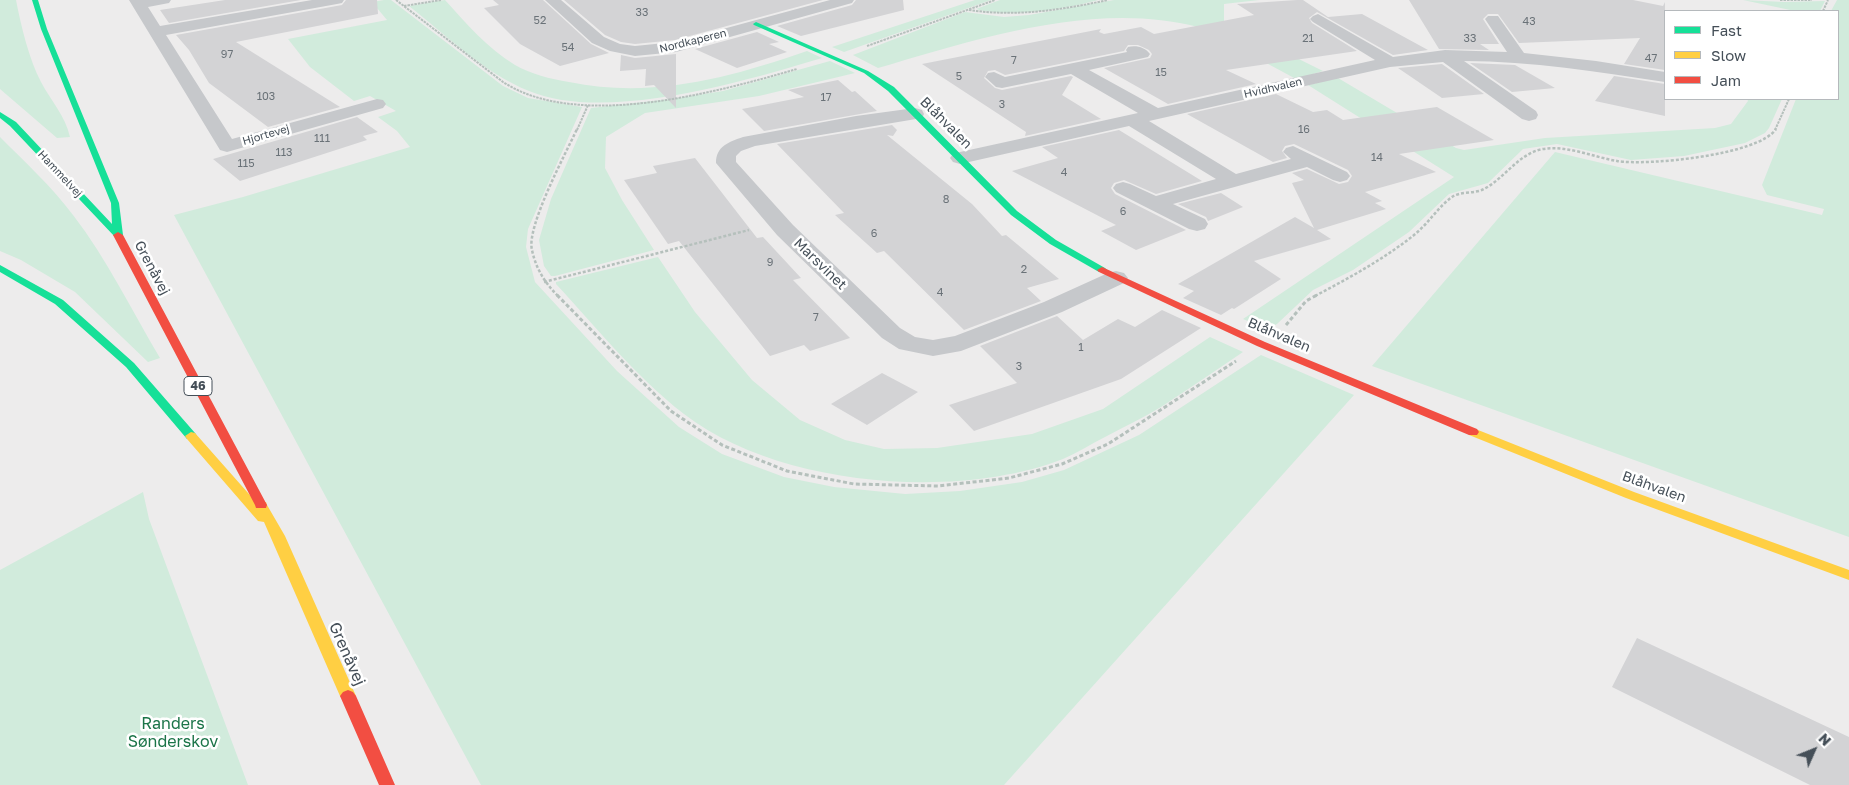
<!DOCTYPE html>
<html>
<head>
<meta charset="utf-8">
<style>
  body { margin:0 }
  #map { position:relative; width:1849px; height:785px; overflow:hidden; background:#edecec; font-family:"Golos Text",sans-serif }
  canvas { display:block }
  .legend { position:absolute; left:1664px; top:10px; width:175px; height:90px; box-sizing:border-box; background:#fff; border:1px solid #b5b9bc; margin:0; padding:6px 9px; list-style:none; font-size:15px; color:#454f58 }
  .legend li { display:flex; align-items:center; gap:10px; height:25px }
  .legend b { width:25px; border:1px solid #b5b9bc }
  .north { position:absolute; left:1789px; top:725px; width:50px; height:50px; -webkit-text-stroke:4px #fff; paint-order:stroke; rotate:46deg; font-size:14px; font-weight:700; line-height:20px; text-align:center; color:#454f58 }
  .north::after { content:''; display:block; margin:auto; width:18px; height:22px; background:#454f58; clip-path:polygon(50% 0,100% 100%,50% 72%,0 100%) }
</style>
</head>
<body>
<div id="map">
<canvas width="1849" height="785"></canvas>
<ul class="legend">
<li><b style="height:6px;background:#16e098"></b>Fast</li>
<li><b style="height:6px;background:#ffcf43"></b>Slow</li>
<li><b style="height:6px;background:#f24e42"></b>Jam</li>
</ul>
<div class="north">N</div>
</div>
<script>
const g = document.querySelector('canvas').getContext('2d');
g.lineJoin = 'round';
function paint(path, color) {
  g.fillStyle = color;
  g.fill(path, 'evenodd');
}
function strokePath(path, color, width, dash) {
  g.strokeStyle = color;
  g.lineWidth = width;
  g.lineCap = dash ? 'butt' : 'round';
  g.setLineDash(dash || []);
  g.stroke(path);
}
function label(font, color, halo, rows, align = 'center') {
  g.font = font + ' "Golos Text",sans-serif';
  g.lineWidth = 5;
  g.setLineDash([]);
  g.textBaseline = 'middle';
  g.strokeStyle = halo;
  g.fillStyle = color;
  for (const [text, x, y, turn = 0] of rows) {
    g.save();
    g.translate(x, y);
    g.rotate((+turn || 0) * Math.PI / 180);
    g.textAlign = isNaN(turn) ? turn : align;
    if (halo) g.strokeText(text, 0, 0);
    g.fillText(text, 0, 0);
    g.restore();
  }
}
paint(new Path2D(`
  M0 0H16C21 26 29 59 41 82 51 101 65 115 70 137L57 138 0 89Z
  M384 0H391L503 86 528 98 582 107 528 229 526 247 535 282 617 371 679 427 722 454 784 477 834 487 905 494 960 491 1022 482 1064 470 1139 435 1261 355 1354 395 1004 785H481L174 215 243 197 410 147 397 131 378 117 396 111 370 96 354 101 310 67 288 39 387 20 372 2Z
  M445 0C467 24 487 48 515 65 531 74 550 79 569 82 652 99 729 78 807 51L822 58C745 81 606 123 529 91 484 73 446 35 409 6Z
  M975 0H991L844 52 832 47Z
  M1000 0H1098C1068 9 1005 18 976 9Z
  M1114 0H1259L1224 4V22L1323 71 1296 79C1274 67 1251 55 1229 43 1219 38 1209 30 1198 27 1096 0 976 39 878 68L853 55 965 12 1004 17 1029 15Z
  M1743 0 1784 2 1825 1 1820 11H1795Z
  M1837 0H1849V537L1372 366 1555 152 1822 215 1824 209 1767 195 1762 185 1796 99H1838V11H1831Z
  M830 61 855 73 759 96 645 113 606 137 605 168 622 200 654 250 555 276H551L544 266 539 240 551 199 591 108 672 99 723 91Z
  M1338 78 1456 148 1464 150 1545 138 1715 128 1731 124 1748 101 1747 99H1782L1769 128 1765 133 1745 143 1684 156 1631 160 1557 144 1523 149 1488 183 1449 194 1409 232 1353 270 1313 290 1277 324 1267 329 1243 319 1454 177 1308 85Z
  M0 137C25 162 52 187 73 215 107 259 132 311 160 358L148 362 75 292 21 260 0 251Z
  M658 257 695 312 752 380 800 420 845 440 884 449 937 448 1032 434 1103 409 1210 337 1243 352C1216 370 1189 389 1161 407 1143 418 1123 427 1105 437 1091 444 1077 453 1063 459 955 501 777 486 684 414 636 377 597 328 556 284V282Z
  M143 492 149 519 248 785H0V570Z`), '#d1ebdc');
paint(new Path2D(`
  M225 0H301L169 23 160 10Z
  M346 0H377L378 14 236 42 340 107 268 127 209 83 189 50 176 35 342 5Z
  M493 0H543L591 44 609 53 560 66 520 44 484 8 499 5Z
  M564 0H823L675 40 635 44 621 42 605 35Z
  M856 0H903L904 10 801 36 777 26 852 5Z
  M1297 0H1303L1328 17 1362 14 1428 50 1393 55 1317 12 1309 18 1312 23 1357 51 1226 70 1256 84 1168 104 1104 68 1150 58 1152 54 1149 50 1138 45H1128L1124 51 1005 75 995 70 988 71 984 78 995 88 1002 90 1071 76 1073 77 1062 95 1101 119 1025 136 1026 132 922 64 1101 29 1099 32 1104 34 1141 27 1154 34 1254 15 1237 4Z
  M1409 0H1633L1663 6 1665 2V70L1624 64 1640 38 1519 43 1498 14H1488L1483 19 1499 44H1480L1489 50 1439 49Z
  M757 32 779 42 769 44 787 52 737 68 695 49Z
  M676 54V108L654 85 645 86 646 69 620 71 621 55 635 58Z
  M1470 63 1515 65 1555 88 1512 92Z
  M1442 64 1484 94 1442 98 1398 68Z
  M1614 76 1665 84V116L1595 101Z
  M838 80 852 92 855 91 877 111 764 131 742 109 804 97 788 90Z
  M1276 94 1313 112 1327 110 1343 120 1437 107 1494 140 1399 154 1436 172 1365 192 1382 201 1375 203 1386 209 1317 230 1331 239 1254 261 1281 279 1234 309 1232 308 1221 315 1183 298 1194 291 1178 284 1295 217 1314 228 1292 183 1304 180 1292 173 1307 169 1339 184 1348 182 1352 176 1348 170 1294 144 1285 146 1282 151 1287 158 1273 162 1187 114Z
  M357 117 378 132 363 136 367 140 240 181 213 159Z
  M892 125 897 130 893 136 887 135 972 204 1002 236 1006 235 1059 279 1027 288 1041 301 964 330 884 251 877 253 835 215 844 213 777 144Z
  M1119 130 1202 181 1156 194 1124 180 1114 183 1111 188 1115 194 1186 230 1136 250 1101 231 1116 225 1012 171 1058 158 1042 147Z
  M695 158 757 238 763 237 801 278 793 280 850 338 810 351 804 345 770 356 679 241 668 244 624 180 657 173 653 166Z
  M1221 193 1243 207 1208 221 1206 217 1178 204Z
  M1162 310 1201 328 1121 379 974 431 949 405 1017 383 980 346 1057 316 1083 340 1118 319 1135 327Z
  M882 373 918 392 867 425 831 404Z
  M1637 638 1849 737V785H1810L1612 687Z`), '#d3d3d5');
strokePath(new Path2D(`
  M396 0 503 82C578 131 717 92 797 69
  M1780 0H1812
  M404 6 441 0
  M969 10C1016 17 1061 10 1108 0
  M1823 11 1828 0
  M867 46 995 0
  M577 130 588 105
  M1775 130 1789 99`), '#b5c0bc', 2, [2.5, 1]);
strokePath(new Path2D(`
  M544 282 749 230
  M558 296C545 283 536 269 532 250 526 227 566 153 577 129
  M1315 296C1349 278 1384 259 1414 235 1428 224 1438 207 1452 197 1460 191 1475 194 1484 189 1505 178 1519 153 1543 149 1567 145 1593 157 1617 161 1648 166 1759 155 1776 129`), '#b5c0bc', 2.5, [3, 2]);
strokePath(new Path2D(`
  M557 295 671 411 722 445 787 471 854 484 938 486 1009 478 1062 464 1108 444 1236 361
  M1286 325 1306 301 1317 295`), '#b5c0bc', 3, [4, 2.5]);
paint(new Path2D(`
  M129 0H171L169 3 148 7 160 26 312 0H344L342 3 337 4 166 35 232 139 377 99 383 100 386 104 383 108 234 150 227 152 220 150Z
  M545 0H561L604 37 620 44 635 46 675 42 830 0H854L852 3 676 52 635 56 610 51 592 43Z
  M1318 14 1393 57 1445 50 1507 52 1485 19 1488 16H1498L1524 53 1596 61 1665 72V82C1598 72 1532 61 1464 61L1536 111 1538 115 1536 119 1529 121 1522 119 1443 62 1390 67 1149 121 1236 174 1291 159 1283 152 1286 148 1293 146 1347 172 1350 176 1347 180 1340 182 1333 180 1307 167 1173 204 1205 219 1208 224 1205 229 1197 231 1189 229 1116 192 1113 188 1116 184 1123 182 1130 184 1156 196 1216 179 1129 126 960 164 953 162 950 158 953 154 960 152 1138 113 1071 74 1002 88 996 87 985 77 988 73 994 72 1005 77 1127 52 1126 50 1128 47C1136 45 1145 47 1150 54L1148 57 1089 70 1158 108 1375 60 1313 22 1310 19 1313 16Z
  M915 108 922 110 924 114 922 118 755 146 741 151 736 156V162L793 225 900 328 915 337 933 340 955 336 1044 302 1108 273 1116 271 1124 273 1128 278 1124 283 1062 312 961 351 933 356 899 349 882 338 777 235 716 163C716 146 729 142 743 137L856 116Z`), '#c6c8cb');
paint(new Path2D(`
  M32 0H38L47 29 119 203 123 235 121 237H115L10 126 0 118V112L16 122 112 224 111 203 41 29Z
  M756 22 868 71 894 87 1017 211 1056 240 1105 268 1107 270 1105 272H1099L1050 244 1011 215 888 91 864 73 754 25 753 24Z
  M0 265 63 300 134 363 195 433 197 436 195 439H187L126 367 55 304 0 272Z`), '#16e098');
paint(new Path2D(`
  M1473 428 1634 492 1849 570V580L1626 498 1469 435 1467 432Z
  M191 432 195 433 256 502H266L267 505 285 536 356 696 353 700 348 702 343 700 340 696 264 522 258 521 187 439 185 436Z`), '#ffcf43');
paint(new Path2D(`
  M118 232 123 235 267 505 266 508H256L255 505 113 235Z
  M1102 267 1265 342 1477 429 1479 432 1477 435H1469L1257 346 1099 272 1097 270Z
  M348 690 353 692 356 696 395 785H379L340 696 343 692Z`), '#f24e42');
label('11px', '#6a7278', null, [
  ["33",642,13],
  ["52",540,21],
  ["43",1529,22],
  ["21",1308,39],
  ["33",1470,39],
  ["54",568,48],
  ["97",227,55],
  ["47",1651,59],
  ["7",1014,61],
  ["15",1161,73],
  ["5",959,77],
  ["103",266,97],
  ["17",826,98],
  ["3",1002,105],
  ["16",1304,130],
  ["111",322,139],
  ["113",284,153],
  ["14",1377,158],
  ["115",246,164],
  ["4",1064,173],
  ["8",946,200],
  ["6",1123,212],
  ["6",874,234],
  ["9",770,263],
  ["2",1024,270],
  ["4",940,293],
  ["7",816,318],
  ["1",1081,348],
  ["3",1019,367]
]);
label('11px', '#454f58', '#fff', [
  ["Nordkaperen",693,41,-14],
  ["Hvidhvalen",1273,88,-13],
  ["Hjortevej",266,135,-16],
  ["Hammelvej",60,174,47]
]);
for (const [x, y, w] of [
  [198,386,28]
]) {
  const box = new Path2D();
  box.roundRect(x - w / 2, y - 9.5, w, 19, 4);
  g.fillStyle = '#fff';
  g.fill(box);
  strokePath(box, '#454f58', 1);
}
label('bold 12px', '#454f58', null, [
  ["46",198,386]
]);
label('14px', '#454f58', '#fff', [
  ["Blåhvalen",946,123,45],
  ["Marsvinet",820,264,44],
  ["Grenåvej",152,268,62],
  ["Blåhvalen",1279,335,23],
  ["Blåhvalen",1654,487,20]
]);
label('16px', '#454f58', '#fff', [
  ["Grenåvej",347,654,66]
]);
label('16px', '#1b7448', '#fff', [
  ["Randers",173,724],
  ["Sønderskov",173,742]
]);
</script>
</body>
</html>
